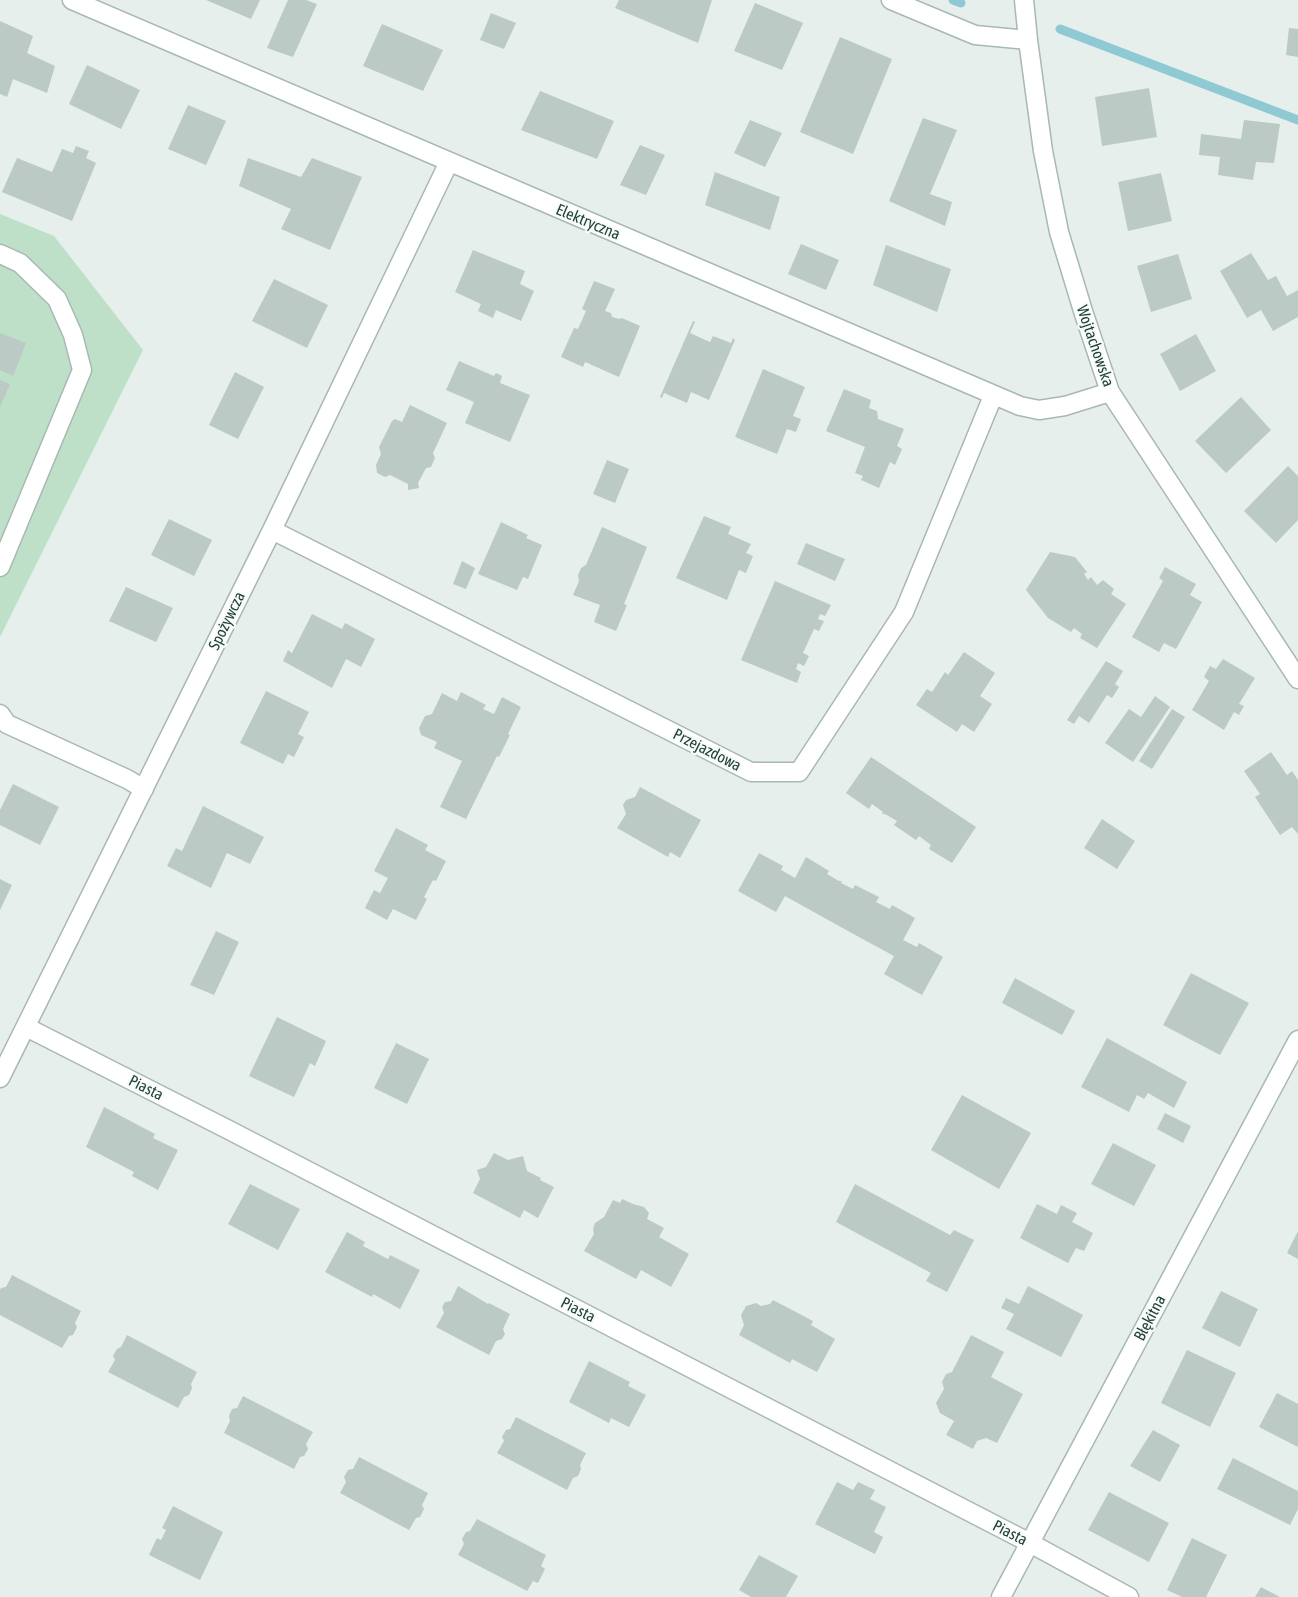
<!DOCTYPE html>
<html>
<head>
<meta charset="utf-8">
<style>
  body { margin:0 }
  canvas { display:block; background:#e6efeb }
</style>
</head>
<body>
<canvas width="1298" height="1597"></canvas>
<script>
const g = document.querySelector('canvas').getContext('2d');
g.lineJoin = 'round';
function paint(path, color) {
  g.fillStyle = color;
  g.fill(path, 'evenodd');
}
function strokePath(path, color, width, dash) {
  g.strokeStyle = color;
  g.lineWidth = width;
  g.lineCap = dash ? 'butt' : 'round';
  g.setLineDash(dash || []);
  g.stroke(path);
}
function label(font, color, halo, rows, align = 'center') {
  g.font = font + ' "Asap Condensed",sans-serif';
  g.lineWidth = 4.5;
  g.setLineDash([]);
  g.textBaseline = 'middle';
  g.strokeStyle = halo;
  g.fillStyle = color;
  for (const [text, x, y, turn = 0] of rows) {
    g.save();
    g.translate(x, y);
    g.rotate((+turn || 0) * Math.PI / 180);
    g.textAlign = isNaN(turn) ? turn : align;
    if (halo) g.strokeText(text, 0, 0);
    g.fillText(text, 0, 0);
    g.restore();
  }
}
paint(new Path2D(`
  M0 214 54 236 143 350 0 637Z`), '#bfe0c8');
strokePath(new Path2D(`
  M953 0 961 3
  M1060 29 1298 120`), '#8ec9d4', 9);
paint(new Path2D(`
  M206 0H260L251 19Z
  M288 0H306L317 4 293 57 267 48Z
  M619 0H712L698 43 615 8Z
  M755 3 803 23 782 70 734 51Z
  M491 13 516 23 504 49 480 40Z
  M0 21 33 36 27 53 55 66 47 93 13 79 7 97 0 94Z
  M382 24 443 50 423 91 363 66Z
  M1289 28 1298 29V57L1286 55Z
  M840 37 892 59 853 154 800 132Z
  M87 65 140 90 121 129 69 104Z
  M1149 88 1157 137 1102 146 1095 97Z
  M540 91 614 121 597 159 521 130Z
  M188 105 226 121 206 165 168 149Z
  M923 118 957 130 930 194 952 202 945 226 889 201Z
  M750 120 782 133 765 167 734 153Z
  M1244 120 1280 124 1274 163 1256 162 1253 180 1218 175 1220 157 1199 155 1201 134 1241 139Z
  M640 145 665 155 646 195 620 185Z
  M76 146 89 151 86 158 96 163 72 221 2 192 17 158 52 172 62 149 73 153Z
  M248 158 301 177 312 158 362 177 330 250 281 229 291 209 239 186Z
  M715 172 780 197 770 230 705 205Z
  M1161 173 1172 221 1128 231 1118 182Z
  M801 244 839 260 826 290 788 274Z
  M886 245 951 269 937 312 873 285Z
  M473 250 525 271 520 284 534 291 521 321 496 310 493 318 478 311 481 304 455 292Z
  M1251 253 1268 280 1276 276 1287 296 1298 290V317L1273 331 1261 310 1247 318 1220 271Z
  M1178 254 1192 299 1151 312 1137 266Z
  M274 279 328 305 307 348 252 321Z
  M594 281 615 289 605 311 611 313 612 317 619 319 622 318 640 326 619 377 585 362 583 367 561 357 574 328 578 329 586 311 582 309Z
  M693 321 695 322 690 333 710 342 713 336 731 343 733 338 735 340 709 400 691 392 687 403 664 393 662 398 660 397Z
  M0 333 26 343 13 376 0 370Z
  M1196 334 1216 371 1180 391 1160 354Z
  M459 361 494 376 496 373 502 376 500 383 530 395 510 442 465 423 474 402 446 390Z
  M763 369 805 387 793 416 801 419 796 432 787 429 777 454 735 437Z
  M235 372 264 387 238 439 209 425Z
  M0 380 10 384 0 407Z
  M844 389 871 400 869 408 877 411 878 419 904 429 897 446 902 449 895 465 890 462 879 488 861 480 863 476 855 473 865 447 826 431Z
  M1241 397 1271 430 1226 473 1195 441Z
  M410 405 447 423 433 453 435 458 431 467 426 468 418 483 419 488 408 490V484L390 475 385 477 377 473 376 465 381 454 379 447 392 421 395 419 402 422Z
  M607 460 629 469 615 503 593 494Z
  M1288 466 1298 476V520L1276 543 1244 511Z
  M704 516 731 527 728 534 751 544 746 553 753 556 746 573 739 570 727 600 676 578Z
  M169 519 212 540 194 576 151 555Z
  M501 522 528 535 526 538 542 545 528 579 523 577 517 590 478 574Z
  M602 527 647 547 624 604 627 605 616 631 594 622 600 605 573 595 579 581 578 575 581 568 586 565Z
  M806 543 845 559 835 581 797 564Z
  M1050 552 1075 557 1087 572 1084 574 1088 580 1091 577 1097 585 1103 580 1114 589 1111 594 1126 604 1097 648 1080 638 1082 634 1074 628 1071 632 1048 618 1026 590Z
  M462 561 475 568 466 589 453 584Z
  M1165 567 1196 584 1190 595 1202 602 1176 649 1164 643 1159 652 1132 637 1163 581 1159 578Z
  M775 581 831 605 825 616 820 614 818 619 824 621 819 631 814 629 803 653 809 656 804 666 798 663 796 669 801 672 797 683 741 660Z
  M126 587 173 608 156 642 109 621Z
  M312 614 342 629 345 623 375 639 361 667 346 659 332 688 283 661 288 650 292 653Z
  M964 652 995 673 980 696 992 704 974 732 962 724 957 732 916 705 927 689 932 692 945 672 948 675Z
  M1223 659 1255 678 1239 704 1244 706 1239 715 1234 712 1224 730 1192 710 1209 681 1204 677 1210 666 1216 669Z
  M1106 661 1123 671 1115 684 1119 687 1112 698 1107 695 1089 723 1079 716 1074 724 1067 720Z
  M266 691 309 712 298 734 304 737 294 757 288 754 283 764 240 743Z
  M461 692 486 705 483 709 494 714 502 697 521 707 508 734 510 735 499 757 497 756 466 819 440 807 462 761 434 748 437 742 421 735 419 728 425 716 432 714 442 693 457 701Z
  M1155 696 1170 707 1133 762 1105 743 1129 709 1141 717Z
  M1172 709 1185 717 1152 769 1139 761Z
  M1271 752 1287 775 1292 771 1298 780V834L1292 827 1280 835 1255 797 1260 794 1244 771Z
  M871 757 976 827 952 863 929 849 931 845 919 836 916 840 894 825 897 821 885 814H882L883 812 872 804 869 809 846 793Z
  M13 784 59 807 40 845 0 825V810Z
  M640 787 701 820 680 858 670 852 668 857 617 828 626 814 623 805 626 800 635 797Z
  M203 806 264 837 250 864 227 853 211 888 167 866 176 848 182 851Z
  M1102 819 1135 841 1117 869 1084 848Z
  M396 828 428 845 425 850 446 861 436 881 433 880 424 897 427 899 416 920 393 909 387 920 365 908 374 890 380 893 388 878 374 871Z
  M759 853 783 866 781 870 795 878 806 857 829 871 827 874 839 881H842L841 883 853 889 855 885 879 897 876 902 890 909 892 905 915 918 903 940 917 947 919 943 943 957 922 995 884 974 894 956 857 936 785 896 776 912 738 891Z
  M0 879 12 885 0 910Z
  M216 931 239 942 214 995 190 985Z
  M1191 973 1249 1003 1220 1055 1163 1025Z
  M1015 978 1075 1011 1062 1035 1002 1003Z
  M277 1017 326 1041 315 1066 310 1063 294 1097 249 1076Z
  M1107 1038 1187 1082 1174 1108 1148 1093 1144 1099 1137 1095 1129 1112 1081 1087Z
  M396 1043 429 1059 407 1104 374 1088Z
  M962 1095 1031 1133 999 1189 931 1150Z
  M104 1107 155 1134 153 1138 178 1150 158 1190 132 1176 134 1172 86 1147Z
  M1165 1113 1191 1126 1183 1143 1157 1129Z
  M1113 1143 1156 1165 1134 1206 1091 1184Z
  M494 1153 508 1160 523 1156 527 1171 541 1178 540 1180 554 1187 538 1218 524 1210 520 1218 473 1193 480 1179 477 1170 486 1167Z
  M250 1184 300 1209 278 1250 228 1224Z
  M855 1184 950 1235 954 1230 974 1240 947 1292 926 1281 931 1273 836 1222Z
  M622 1199 633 1204 644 1207 649 1213 647 1219 664 1228 659 1237 689 1254 671 1287 641 1270 636 1279 584 1251 594 1234 593 1229 595 1223 604 1217 613 1200 620 1203Z
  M1037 1204 1057 1214 1061 1205 1077 1213 1072 1222 1093 1233 1084 1251 1076 1248 1068 1263 1020 1238Z
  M1298 1231V1259L1287 1253Z
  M347 1232 365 1242 363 1246 388 1259 390 1255 420 1270 400 1309 373 1294 372 1297 325 1272Z
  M12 1275 81 1311 75 1323 77 1327 73 1335 69 1336 62 1348 0 1315V1290L1 1288 6 1287Z
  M458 1286 488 1304 489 1303 510 1314 503 1329 505 1334 502 1339 496 1341 489 1355 436 1327 444 1313 442 1307 445 1302 451 1301Z
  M1028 1286 1083 1315 1061 1357 1006 1329 1014 1314 1001 1308 1006 1298 1019 1304Z
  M1221 1291 1258 1309 1240 1347 1202 1328Z
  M773 1300 813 1321 811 1325 835 1339 817 1372 792 1359 790 1363 739 1335 744 1325 741 1315 746 1306 756 1303 761 1306 770 1304Z
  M127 1335 197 1372 191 1384 192 1388 189 1395 184 1397 178 1408 108 1372 115 1360 113 1356 117 1349 121 1347Z
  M971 1335 1004 1352 991 1377 1023 1394 997 1443 986 1438 977 1441 973 1449 946 1435 954 1421 940 1413 936 1403 944 1389 942 1382 946 1374 952 1372Z
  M1187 1350 1236 1373 1210 1427 1161 1403Z
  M589 1361 630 1382 628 1386 646 1395 629 1427 611 1418 609 1423 569 1402Z
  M1277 1393 1298 1404V1447L1259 1427Z
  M243 1396 313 1432 306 1444 308 1449 304 1456 300 1457 294 1469 224 1433 230 1421 229 1416 232 1409 237 1408Z
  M516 1417 586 1453 580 1465 581 1469 578 1476 573 1478 567 1490 497 1453 504 1441 502 1437 506 1430 510 1429Z
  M1153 1430 1180 1445 1160 1482 1130 1466Z
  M359 1457 428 1493 422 1505 424 1509 420 1517 416 1518 409 1530 340 1493 346 1482 344 1477 348 1470 353 1469Z
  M1233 1458 1298 1491V1509L1290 1525 1217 1489Z
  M837 1482 853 1490 858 1482 875 1490 870 1499 886 1507 874 1532 883 1537 875 1554 815 1524Z
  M1109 1492 1169 1523 1149 1562 1088 1530Z
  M173 1506 223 1532 200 1580 149 1555 157 1538 161 1540 166 1530 162 1528Z
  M477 1519 546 1555 541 1566 545 1569 538 1583 533 1581 527 1591 458 1555 464 1544 462 1539 466 1532 470 1531Z
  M1192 1538 1227 1555 1206 1597H1182L1167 1590Z
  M759 1555 798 1576 786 1597H751L739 1590Z
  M1261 1587 1280 1597H1255Z`), '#bbcac4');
const minor = new Path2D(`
  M72 0 1020 406 1039 410 1065 406 1110 392
  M891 0 975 35 1028 40
  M1024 0 1028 40 1043 151 1059 232 1083 311 1110 392 1298 679
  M0 254 20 263 57 299 73 335 82 370 0 567
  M272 530 751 772H799L904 612 993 396
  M0 714 7 724 127 779 144 789
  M26 1027 225 1128 1030 1543 1129 1597
  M0 1078 272 530 449 162
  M1001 1597 1298 1040`);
strokePath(minor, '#a8b8b2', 21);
strokePath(minor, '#fff', 18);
label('16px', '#24423a', '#f7fbf9', [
  ["Elektryczna",588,222,23],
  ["Wojtachowska",1095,346,71],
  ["Spożywcza",227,621,-64],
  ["Przejazdowa",707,750,27],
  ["Piasta",146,1088,27],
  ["Piasta",578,1310,27],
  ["Błękitna",1150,1318,-62],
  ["Piasta",1010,1533,27]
]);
</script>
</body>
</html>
